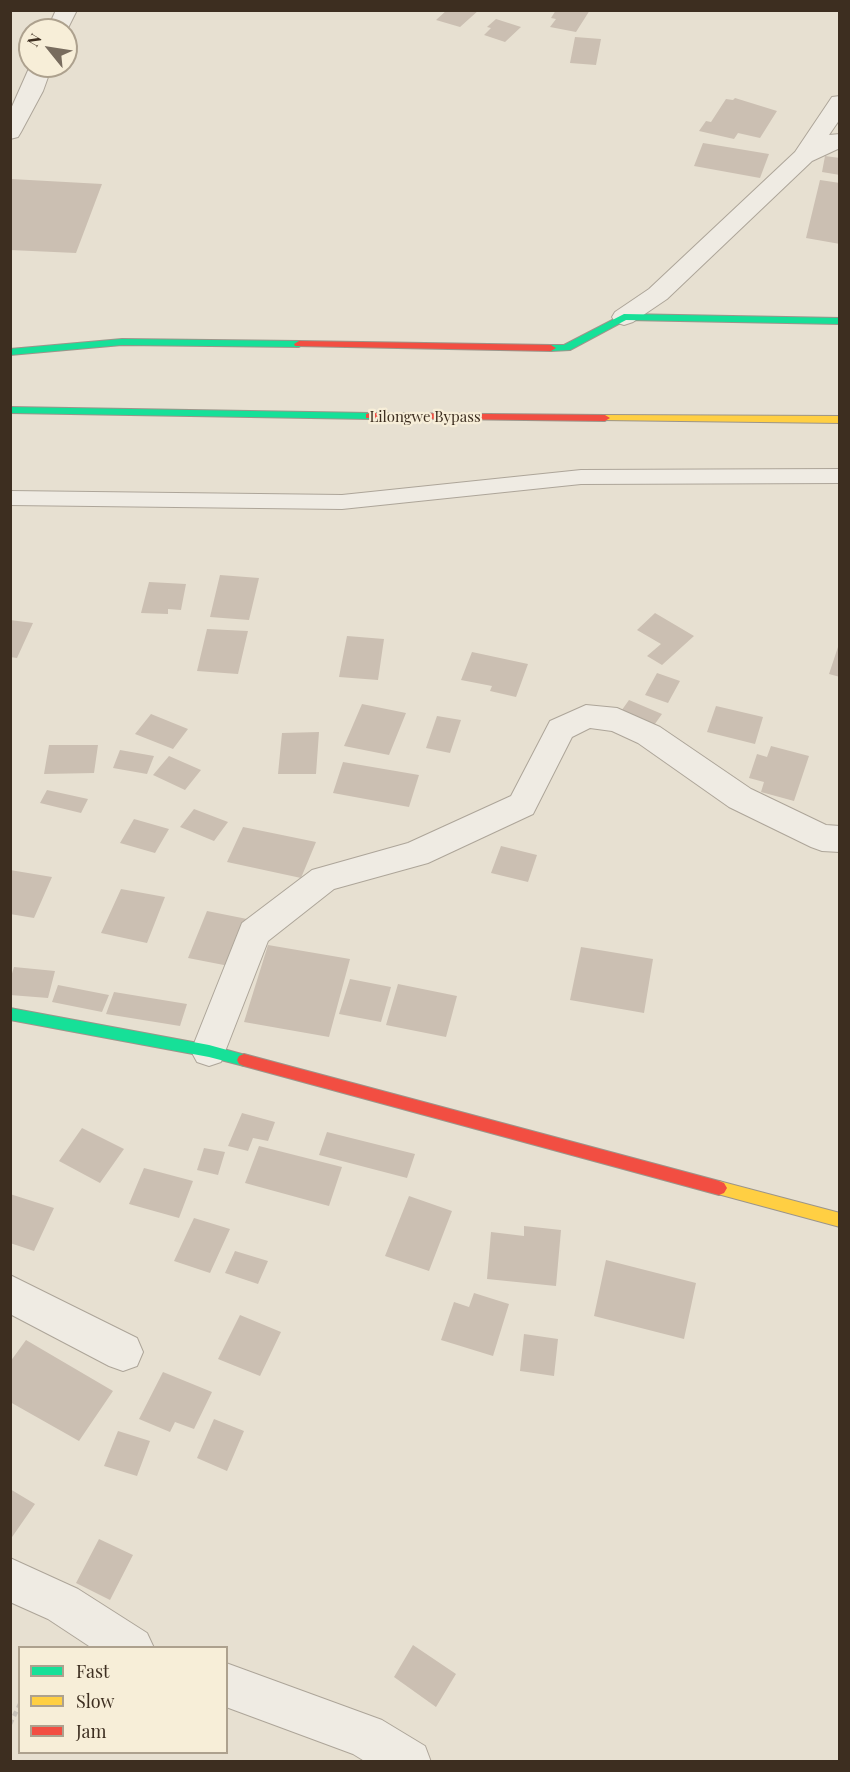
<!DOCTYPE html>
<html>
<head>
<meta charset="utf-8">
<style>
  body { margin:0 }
  #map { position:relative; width:850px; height:1772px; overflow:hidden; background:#e7e0d1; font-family:"Playfair Display",serif }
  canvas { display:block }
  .frame { position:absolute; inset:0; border:12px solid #3d2e20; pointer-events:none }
  .legend { position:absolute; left:18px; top:1646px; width:210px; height:108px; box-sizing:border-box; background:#f7eed8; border:2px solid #ada18e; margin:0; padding:8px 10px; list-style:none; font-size:18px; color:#3d2e20 }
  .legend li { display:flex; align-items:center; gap:12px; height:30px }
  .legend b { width:30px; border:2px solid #ada18e }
  .north { position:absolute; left:18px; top:18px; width:60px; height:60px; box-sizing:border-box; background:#f7eed8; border:2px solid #ada18e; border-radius:50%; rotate:300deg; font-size:16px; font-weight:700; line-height:24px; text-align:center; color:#3d2e20 }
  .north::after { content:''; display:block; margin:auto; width:21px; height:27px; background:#786c5e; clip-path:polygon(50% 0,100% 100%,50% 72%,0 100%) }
</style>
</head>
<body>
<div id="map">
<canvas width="850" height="1772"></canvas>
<div class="frame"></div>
<ul class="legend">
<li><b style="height:8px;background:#16e098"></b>Fast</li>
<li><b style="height:8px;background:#ffcf43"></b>Slow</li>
<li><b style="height:8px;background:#f24e42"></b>Jam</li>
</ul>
<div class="north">N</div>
</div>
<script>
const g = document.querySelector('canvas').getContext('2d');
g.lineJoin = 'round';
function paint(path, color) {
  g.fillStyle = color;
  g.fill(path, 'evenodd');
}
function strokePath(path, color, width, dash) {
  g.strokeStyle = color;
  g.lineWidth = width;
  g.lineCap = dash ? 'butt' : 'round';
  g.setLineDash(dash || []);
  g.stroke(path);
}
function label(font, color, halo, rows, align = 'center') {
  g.font = font + ' "Playfair Display",serif';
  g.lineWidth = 4.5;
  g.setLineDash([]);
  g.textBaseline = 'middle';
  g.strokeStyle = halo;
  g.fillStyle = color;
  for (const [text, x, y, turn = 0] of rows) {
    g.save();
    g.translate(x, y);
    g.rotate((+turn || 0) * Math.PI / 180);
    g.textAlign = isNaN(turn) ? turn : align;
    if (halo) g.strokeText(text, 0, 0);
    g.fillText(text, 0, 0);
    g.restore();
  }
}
paint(new Path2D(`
  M447 10H479L460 27 436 20Z
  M556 10H590L576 32 550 27 556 19 551 18Z
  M496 19 521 27 505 42 484 35 491 28 487 27Z
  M575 37 601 39 596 65 570 63Z
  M735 98 777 111 760 138 738 133 734 139 699 131 706 121 711 122 726 99 733 100Z
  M703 143 769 154 760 178 694 166Z
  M825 156 840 158V175L822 172Z
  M11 179 102 184 76 253 10 250Z
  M820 180 840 183V244L806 238Z
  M220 575 259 578 249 620 210 617Z
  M149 582 186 584 181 610 168 609V614L141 613Z
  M655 613 694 636 662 665 647 656 661 644 637 630Z
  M10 620 33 623 17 658 10 657Z
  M207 629 248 631 238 674 197 671Z
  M347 636 384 639 378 680 339 677Z
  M839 644H840V677L829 674Z
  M472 652 528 664 516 697 490 691 492 686 461 680Z
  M657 673 680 681 668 703 645 695Z
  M629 700 662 714 652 728 619 714Z
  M362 704 406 713 389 755 344 746Z
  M716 706 763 717 755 744 707 732Z
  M151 714 188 729 173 749 135 734Z
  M437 716 461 720 450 753 426 748Z
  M319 732 316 774H278L282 733Z
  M49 745H98L94 773 44 774Z
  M771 746 809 756 794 801 761 792 764 782 749 778 757 754 767 757Z
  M120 750 154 756 147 774 113 768Z
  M169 756 201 770 185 790 153 775Z
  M343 762 419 775 409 807 333 793Z
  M47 790 88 799 81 813 40 803Z
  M194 809 228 822 214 841 180 827Z
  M134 819 169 829 155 853 120 843Z
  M243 827 316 842 301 878 227 862Z
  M501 846 537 855 528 882 491 873Z
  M10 870 52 877 34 918 10 914Z
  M121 889 165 897 147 943 101 933Z
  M207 911 247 919 229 966 188 958Z
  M268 945 350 959 329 1037 244 1022Z
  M581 947 653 959 644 1013 570 1000Z
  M14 967 55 971 48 998 10 995V980Z
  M350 979 391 987 381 1022 339 1014Z
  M398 984 457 996 446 1037 386 1025Z
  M58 985 109 995 102 1012 52 1002Z
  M114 992 187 1004 180 1026 106 1014Z
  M242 1113 275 1122 268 1141 253 1138 248 1151 228 1146Z
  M82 1128 124 1149 100 1183 59 1161Z
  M327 1132 415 1154 407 1178 319 1155Z
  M259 1146 342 1167 329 1206 245 1183Z
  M204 1148 225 1152 218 1175 197 1170Z
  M144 1168 193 1181 179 1218 129 1204Z
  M10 1194 54 1208 34 1251 10 1243Z
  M409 1196 452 1211 429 1271 385 1256Z
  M194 1218 230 1229 210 1273 174 1261Z
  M524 1226 561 1230 556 1286 487 1279 491 1232 524 1236Z
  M235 1251 268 1261 258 1284 225 1273Z
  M606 1260 696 1283 684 1339 594 1316Z
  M474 1293 509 1304 493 1356 441 1340 454 1302 469 1307Z
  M240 1315 281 1332 260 1376 218 1359Z
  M524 1334 558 1339 554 1376 520 1371Z
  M26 1340 113 1391 79 1441 10 1402V1362Z
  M163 1372 212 1392 194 1429 175 1422 170 1432 139 1419Z
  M214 1419 244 1431 227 1471 197 1458Z
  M118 1431 150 1441 137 1476 104 1466Z
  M10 1489 35 1504 10 1540Z
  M99 1539 133 1555 110 1600 76 1583Z
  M413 1645 456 1674 436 1707 394 1677Z`), '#cbbfb2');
const lane = new Path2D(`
  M840 469V483L581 484 342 509 10 505V491L342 495 581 470Z`);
const street = new Path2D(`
  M56 10H77L66 32V30H47Z
  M30 66H52L43 91 21 132 18 137 10 139V111Z
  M840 96V119L829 135 840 134V148L812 161 667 299 633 322 624 325 615 322 612 317 615 312 649 289 795 152 832 97Z
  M586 705 617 708 660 727 751 789 826 825 840 826V852L822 851 811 847 729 807 638 743 612 731 590 728 572 737 533 814 428 863 334 889 268 941 221 1062 209 1066 197 1062 191 1051 242 923 312 870 408 843 511 796 550 721Z
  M10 1275 137 1338 143 1352 137 1366 123 1371 109 1366 10 1314Z
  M10 1558 78 1589 147 1633 154 1648H92L48 1619 10 1602Z
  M226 1663 382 1720 425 1746 431 1762H366L353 1754 226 1707Z`);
const fast = new Path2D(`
  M624 314 840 318V324L626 320 570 350 551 351 546 348 551 345H564Z
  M122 339 299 341 304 344 299 347 122 345 10 355V349Z
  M10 407 370 413 375 416 370 419 10 413Z
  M10 1008 209 1045 249 1056 251 1060 249 1064 244 1066 209 1057 10 1020Z`);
const slow = new Path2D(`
  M605 415 840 416V423L601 420V416Z
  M719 1181 840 1213V1227L714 1193 711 1188 714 1183Z`);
const jam = new Path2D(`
  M299 341 551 345 556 348 551 351 295 346 294 344Z
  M370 413 605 415 610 418 605 421 366 418V414Z
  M244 1054 719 1181 724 1183 727 1188 724 1193 719 1195 244 1066 239 1064 237 1060 239 1056Z`);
strokePath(lane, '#ada599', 2);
strokePath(street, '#ada599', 2);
strokePath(fast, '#9c958a', 2);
strokePath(slow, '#9c958a', 2);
strokePath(jam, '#9c958a', 2);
strokePath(new Path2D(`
  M10 1724 20 1704`), '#c8c2b9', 4.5, [5, 4]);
paint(lane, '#efebe3');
paint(street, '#efebe3');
paint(fast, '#16e098');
paint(slow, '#ffcf43');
paint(jam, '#f24e42');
label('15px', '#3d2e20', '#f7eed8', [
  ["Lilongwe Bypass",425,417]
]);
</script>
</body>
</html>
